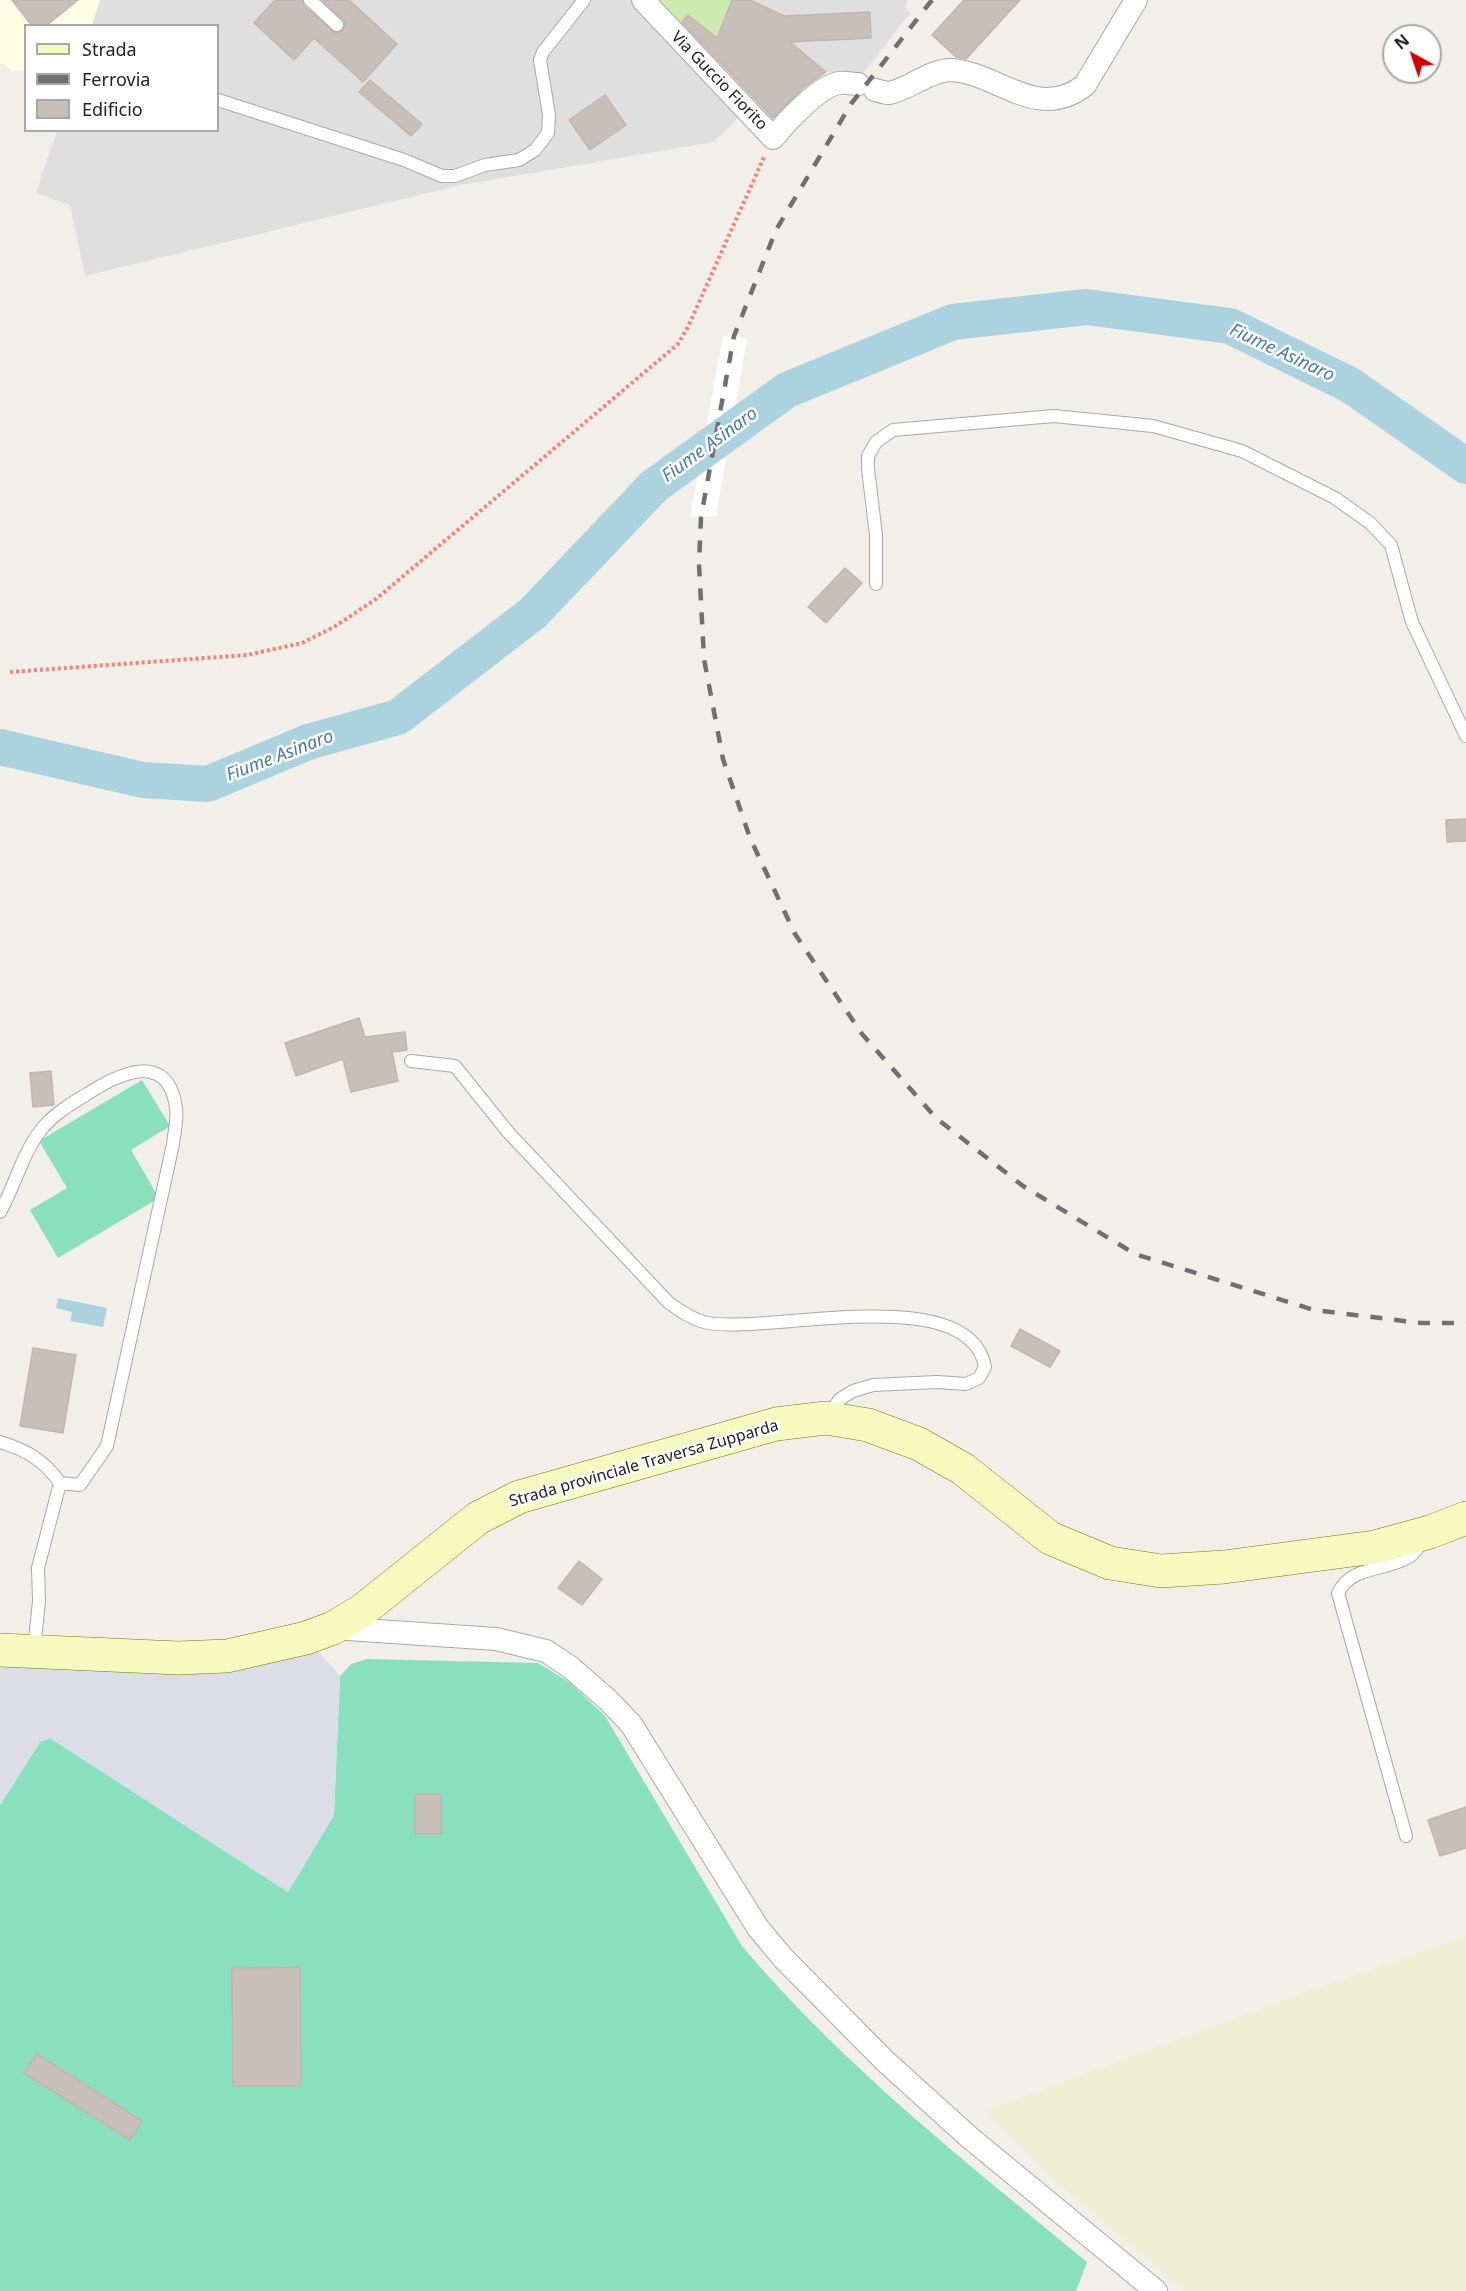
<!DOCTYPE html>
<html>
<head>
<meta charset="utf-8">
<style>
  body { margin:0 }
  #map { position:relative; width:1466px; height:2291px; overflow:hidden; background:#f2efe9; font-family:"Noto Sans",sans-serif }
  canvas { display:block }
  .legend { position:absolute; left:24px; top:24px; width:195px; height:108px; box-sizing:border-box; background:#fff; border:2px solid #a7a7a7; margin:0; padding:8px 10px; list-style:none; font-size:18px; color:#222 }
  .legend li { display:flex; align-items:center; gap:12px; height:30px }
  .legend b { width:30px; border:2px solid #a7a7a7 }
  .north { position:absolute; left:1382px; top:24px; width:60px; height:60px; box-sizing:border-box; background:#fff; border:2px solid #a7a7a7; border-radius:50%; rotate:320deg; font-size:16px; font-weight:700; line-height:24px; text-align:center; color:#222 }
  .north::after { content:''; display:block; margin:auto; width:21px; height:27px; background:#d40000; clip-path:polygon(50% 0,100% 100%,50% 72%,0 100%) }
</style>
</head>
<body>
<div id="map">
<canvas width="1466" height="2291"></canvas>
<ul class="legend">
<li><b style="height:8px;background:#f7fabf"></b>Strada</li>
<li><b style="height:8px;background:#707070"></b>Ferrovia</li>
<li><b style="height:16px;background:#c7bfb8"></b>Edificio</li>
</ul>
<div class="north">N</div>
</div>
<script>
const g = document.querySelector('canvas').getContext('2d');
g.lineJoin = 'round';
function paint(path, color) {
  g.fillStyle = color;
  g.fill(path, 'evenodd');
}
function strokePath(path, color, width, dash) {
  g.strokeStyle = color;
  g.lineWidth = width;
  g.lineCap = dash ? 'butt' : 'round';
  g.setLineDash(dash || []);
  g.stroke(path);
}
function label(font, color, halo, rows, align = 'center') {
  g.font = font + ' "Noto Sans",sans-serif';
  g.lineWidth = 5;
  g.setLineDash([]);
  g.textBaseline = 'middle';
  g.strokeStyle = halo;
  g.fillStyle = color;
  for (const [text, x, y, turn = 0] of rows) {
    g.save();
    g.translate(x, y);
    g.rotate((+turn || 0) * Math.PI / 180);
    g.textAlign = isNaN(turn) ? turn : align;
    if (halo) g.strokeText(text, 0, 0);
    g.fillText(text, 0, 0);
    g.restore();
  }
}
paint(new Path2D(`
  M0 0H907L906 9 910 13 862 75 851 72H826L773 122 738 118 714 142 461 185 85 276 70 205 36 193 57 131 218 130V26H26L25 71H12L6 65 0 64Z`), '#e0dfdf');
paint(new Path2D(`
  M0 0H100L92 25 26 26 25 71H12L6 65 0 64Z`), '#ffffe5');
paint(new Path2D(`
  M1466 1936V2291H1184L1058 2184 984 2111 1308 1991Z`), '#eef0d5');
paint(new Path2D(`
  M660 0H732L717 42 688 16 676 27 656 6Z`), '#cdebb0');
paint(new Path2D(`
  M142 1080 170 1126 131 1150 159 1198 58 1258 30 1210 67 1188 39 1141Z
  M367 1659 538 1663 569 1682 605 1716 742 1946C843 2066 967 2163 1087 2262L1076 2291H0V1805L40 1742 50 1738 288 1892 334 1815 340 1676 351 1664Z`), '#88e0be');
paint(new Path2D(`
  M306 1638 340 1676 334 1815 288 1892 50 1738 40 1742 0 1805V1650Z`), '#dddde8');
paint(new Path2D(`
  M58 1298 107 1308 103 1327 70 1321 72 1312 56 1308Z`), '#aad3df');
paint(new Path2D(`
  M723 336 747 339 716 516 690 517Z`), '#fff');
strokePath(new Path2D(`
  M0 747 143 780 208 784 308 742 398 717 533 613 654 486 787 390 953 322 1086 307 1230 326 1350 385 1466 466`), '#aad3df', 36);
const building = new Path2D(`
  M12 0H78L46 26H32Z
  M275 0H302L304 6 336 33 343 30 345 22 322 0H349L397 44 363 82 314 38 294 60 254 23Z
  M732 0H750L784 16 870 12 871 38 790 42 826 72 804 87 773 118 682 22 688 15 717 38Z
  M964 0H1020L966 59 956 57 932 35Z
  M370 80 422 124 411 136 359 92Z
  M605 95 626 125 590 150 569 120Z
  M845 568 862 583 826 623 808 607Z
  M1466 819V841L1447 842 1446 820Z
  M359 1018 365 1037 405 1032 407 1050 392 1052 398 1081 351 1092 343 1059 296 1076 285 1043Z
  M51 1071 54 1105 33 1107 30 1073Z
  M1020 1329 1060 1351 1050 1367 1011 1346Z
  M33 1348 76 1355 63 1433 20 1426Z
  M579 1561 602 1579 582 1605 558 1588Z
  M415 1794H441V1834H415Z
  M1466 1807V1848L1440 1856 1428 1820Z
  M300 1967 301 2086H233L232 1968Z
  M37 2054 142 2121 130 2140 24 2073Z`);
paint(building, '#c7bfb8');
strokePath(building, '#c4b6ab', 1.5);
const lane = new Path2D(`
  M310 0 337 25
  M218 100 404 160 442 176H455L485 165 519 160 535 150 548 133 549 115 540 60 543 52 584 0
  M876 584V535L868 469V456L876 442 893 430 1054 416 1153 426 1242 451 1335 498 1370 523 1391 545 1412 622 1466 736
  M411 1061 455 1066 508 1132 668 1302C680 1311 693 1320 708 1323 769 1334 969 1280 985 1367L979 1378 966 1384 937 1382 873 1385 853 1391 840 1399 828 1415
  M0 1212C15 1186 22 1154 41 1130 54 1113 74 1102 92 1091 124 1071 169 1053 176 1108 178 1119 174 1133 173 1144L107 1446 80 1485 60 1483 38 1568 39 1601 34 1649
  M0 1442C26 1450 44 1460 60 1483
  M1406 1836 1338 1593C1352 1565 1383 1572 1409 1557 1414 1554 1418 1547 1422 1543`);
const street = new Path2D(`
  M643 0 773 138C786 122 819 86 839 83 845 82 852 84 858 84
  M875 90C879 91 885 93 889 93 906 91 930 70 950 70 998 72 1037 123 1085 85L1136 0
  M333 1628 496 1639 546 1651 570 1667 608 1700 631 1724 758 1928 784 1959 885 2061 969 2137 1156 2291`);
const secondary = new Path2D(`
  M0 1650 178 1658 227 1656 306 1638 333 1628 363 1610 478 1518 519 1497 776 1424 826 1418 868 1425 919 1444 963 1469 1050 1538 1110 1563 1161 1571 1224 1567 1375 1547 1430 1532 1466 1518`);
strokePath(lane, '#a9a9a9', 14);
strokePath(street, '#a9a9a9', 24);
strokePath(secondary, '#707d05', 34);
strokePath(new Path2D(`
  M10 672 247 655 302 643 334 627 376 599 678 344 688 327 765 155`), '#fa8072', 4, [3, 3]);
strokePath(lane, '#fff', 12);
strokePath(street, '#fff', 22);
strokePath(secondary, '#f7fabf', 33);
strokePath(new Path2D(`
  M932 0 851 104 776 230 734 336 701 517 699 564 704 659 723 759 750 838 795 934 862 1034 936 1118 1023 1186 1135 1254 1314 1310 1421 1323H1466`), '#707070', 4.5, [12, 12]);
label('16px', '#222', '#fff', [
  ["Via Guccio Fiorito",719,81,46],
  ["Strada provinciale Traversa Zupparda",644,1464,-16]
]);
label('italic 18px', '#4a7aab', '#fff', [
  ["Fiume Asinaro",1282,353,25],
  ["Fiume Asinaro",710,445,-36],
  ["Fiume Asinaro",280,756,-21]
]);
</script>
</body>
</html>
